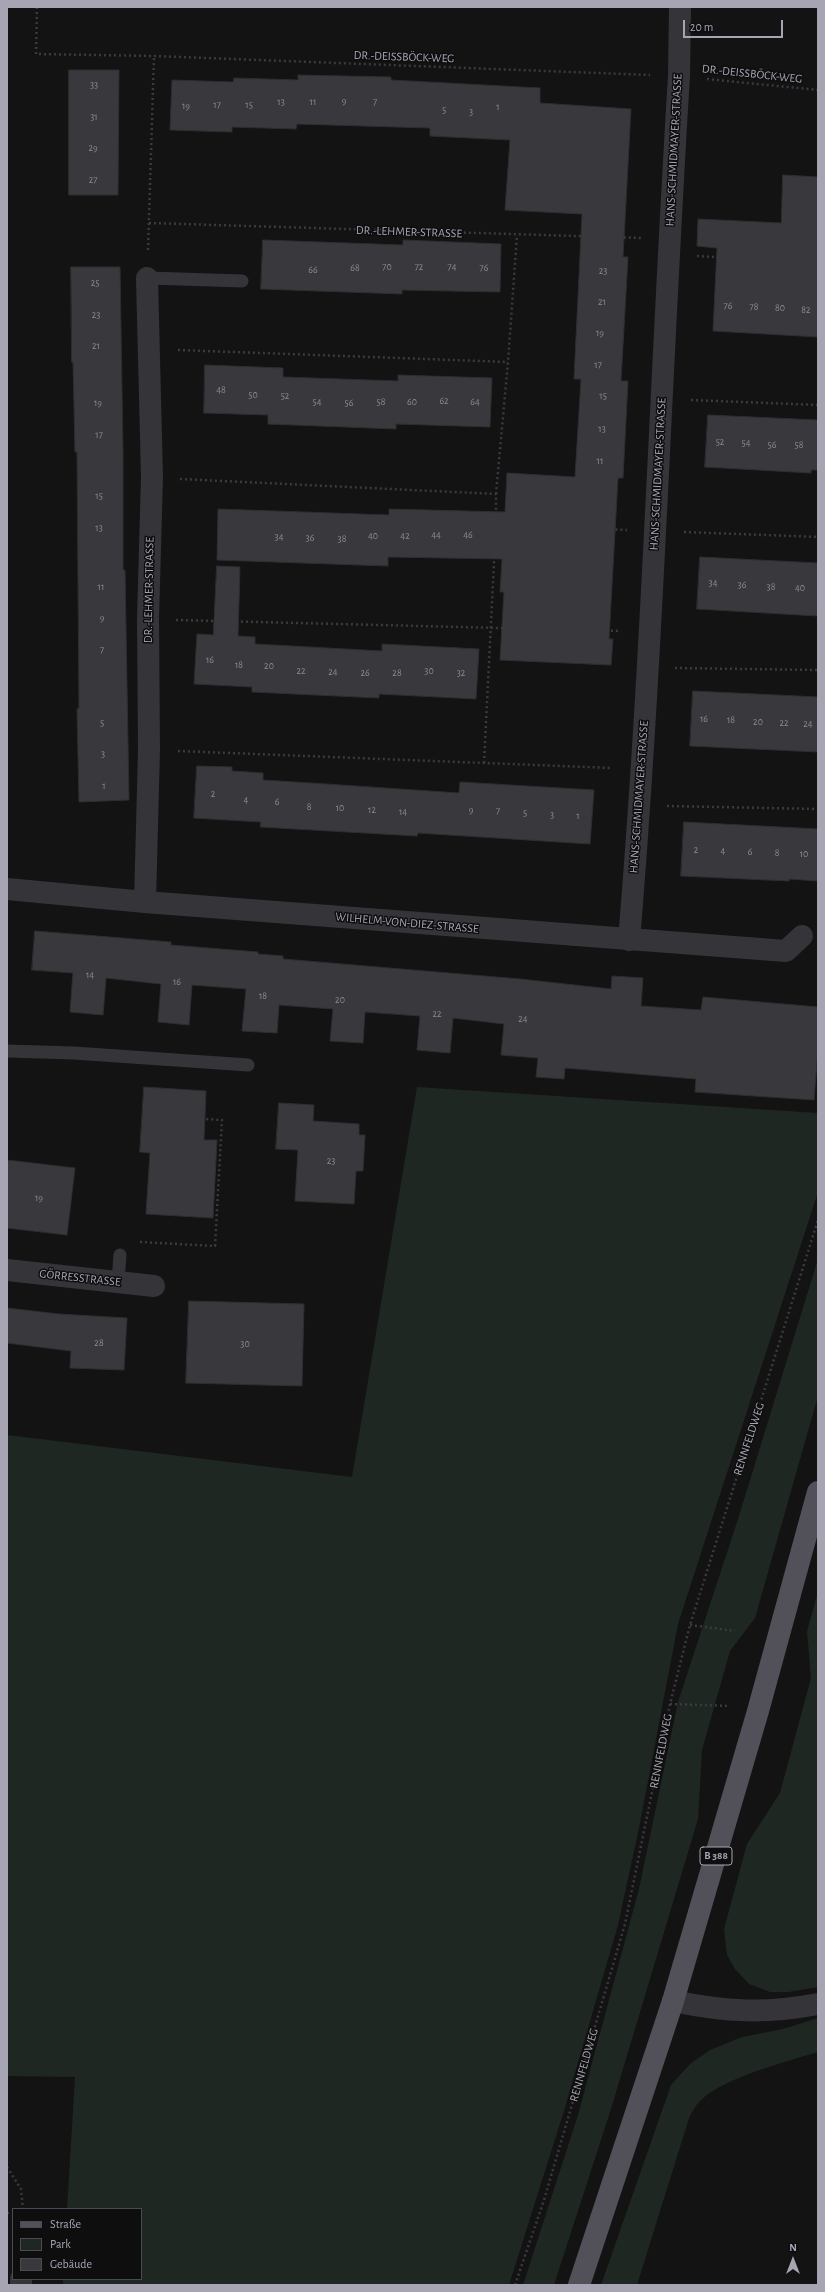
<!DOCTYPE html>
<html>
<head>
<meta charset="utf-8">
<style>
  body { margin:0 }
  #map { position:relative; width:825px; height:2292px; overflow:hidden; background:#131314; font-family:"Alegreya Sans",sans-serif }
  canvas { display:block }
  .frame { position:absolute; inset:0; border:8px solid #a7a5b4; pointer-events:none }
  .legend { position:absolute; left:12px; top:2208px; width:130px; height:72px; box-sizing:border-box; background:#0e0e0f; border:1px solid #4b4a51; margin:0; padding:5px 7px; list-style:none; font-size:12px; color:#a7a5b4 }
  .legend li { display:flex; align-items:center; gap:8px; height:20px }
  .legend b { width:20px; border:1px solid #4b4a51 }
  .north { position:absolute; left:773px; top:2240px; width:40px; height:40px; -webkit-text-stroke:3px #0e0e0f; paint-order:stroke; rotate:0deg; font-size:11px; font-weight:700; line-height:16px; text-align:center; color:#a7a5b4 }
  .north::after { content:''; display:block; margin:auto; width:14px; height:18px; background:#a7a5b4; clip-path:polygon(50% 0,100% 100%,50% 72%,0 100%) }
  .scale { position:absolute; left:683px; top:20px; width:100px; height:18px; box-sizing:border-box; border:2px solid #a7a5b4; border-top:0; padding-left:5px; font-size:12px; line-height:14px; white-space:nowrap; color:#a7a5b4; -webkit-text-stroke:3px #0e0e0f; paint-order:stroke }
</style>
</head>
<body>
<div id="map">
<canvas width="825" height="2292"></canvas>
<div class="frame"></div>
<ul class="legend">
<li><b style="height:5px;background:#525058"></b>Straße</li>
<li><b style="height:11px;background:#1f2723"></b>Park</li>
<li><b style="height:11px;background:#39383c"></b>Gebäude</li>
</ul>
<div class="north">N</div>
<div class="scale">20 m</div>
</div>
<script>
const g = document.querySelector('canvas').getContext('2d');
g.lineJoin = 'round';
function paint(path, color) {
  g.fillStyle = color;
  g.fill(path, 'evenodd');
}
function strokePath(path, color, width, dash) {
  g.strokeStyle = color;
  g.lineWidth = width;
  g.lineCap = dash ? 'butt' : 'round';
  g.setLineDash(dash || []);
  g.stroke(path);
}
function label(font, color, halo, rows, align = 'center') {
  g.font = font + ' "Alegreya Sans",sans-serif';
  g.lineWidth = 3;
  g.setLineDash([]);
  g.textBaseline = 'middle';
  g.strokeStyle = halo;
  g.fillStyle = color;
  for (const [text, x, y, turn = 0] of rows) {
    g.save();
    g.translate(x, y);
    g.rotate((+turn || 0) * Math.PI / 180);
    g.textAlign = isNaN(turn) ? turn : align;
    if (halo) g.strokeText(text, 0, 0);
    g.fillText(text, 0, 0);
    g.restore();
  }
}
paint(new Path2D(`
  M417 1087 818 1113V1192L678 1624 639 1828 618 1925 563 2114 509 2285H63V2279H141V2209H67L75 2077 7 2076V1435L352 1477Z
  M818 1259V1396L755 1618 730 1651 702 1750 698 1819 611 2109 554 2285H523L578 2115 639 1889 678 1702 738 1519Z
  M818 1592V1987L789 1992H770L749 1984 735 1969 727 1955 724 1929 747 1844 780 1793 811 1678 807 1631Z
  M818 2018V2052C785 2062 722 2078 699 2102 695 2106 692 2113 689 2118L637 2285H601L671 2085 690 2064 710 2050 742 2037 783 2029Z`), '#1f2723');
const building = new Path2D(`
  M69 70H119L118 195H69Z
  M298 75 391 77V80L540 88V103L631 109 623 257H628L621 381H628L623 478H618L609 639H613L611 665 500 660 504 592H500L502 559 388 557V566L217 560 218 509 389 515V509L505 512 507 473 575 477 581 379H574L582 214 505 210 510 140 430 136V128L297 124 296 129 232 127V132L170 130 172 80 233 82 234 78 298 80Z
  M783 175 818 177V337L713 331 717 248 697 246 698 219 781 223Z
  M263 240 403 245V240L501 244 500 292 402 290V294L261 289Z
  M71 267H120L123 451V570H125L129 800 79 802 77 709 79 708 77 452H75L73 362H72Z
  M205 365 283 368V377L398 381V375L492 378 490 427 396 424V429L268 424V415L204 413Z
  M708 415 818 420V470H811V473L705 467Z
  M700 557 818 563V616L697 609Z
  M217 566 240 567 238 636 255 637V644L382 651V644L479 649 476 699 379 694V698L252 692V687L194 684 197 634 213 635Z
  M693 691 818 697V752L690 746Z
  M197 766 232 767V771L263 773V780L326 784 459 793 460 782 594 790 590 844 418 833 417 836 260 827 261 822 194 818Z
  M684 822 818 829V881L789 879V881L681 876Z
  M35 931 171 942V945L258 952V954L283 956V959L520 979 611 989 612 976 643 978 641 1006 701 1010 703 997 818 1007V1048L814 1100 695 1092 696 1079 565 1068 564 1079 536 1077 538 1058 501 1055 504 1024 453 1018 450 1053 417 1050 420 1016 365 1012 363 1043 330 1041 333 1009 279 1005 277 1033 242 1031 246 989 192 985 189 1025 158 1022 161 984 106 978 103 1015 70 1012 73 973 32 970Z
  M144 1087 206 1091 204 1140H217L213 1218 146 1214 150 1153 140 1152Z
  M279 1103 314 1105 313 1121 359 1124V1135H365L363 1171H356L354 1204 295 1201 298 1150 276 1149Z
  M7 1160 75 1168 67 1235 7 1228Z
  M189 1301 304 1304 302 1386 186 1383Z
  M7 1308 59 1314 127 1318 124 1370 70 1368 71 1351 7 1343Z`);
paint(building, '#39383c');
strokePath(building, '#2e2d30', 1);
strokePath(new Path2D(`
  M37 7 36 54 154 56 650 75
  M707 79 818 90
  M149 223 642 238
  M148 250 154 56
  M697 256 818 263
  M178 350 508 362
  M691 400 818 405
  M180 479 496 494V523L627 530
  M496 494 508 362 517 235
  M684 532 818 537
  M176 620 621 631
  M675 668 818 670
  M178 751 612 768
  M484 763 496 523
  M667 806 818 809
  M140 1242 215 1246 222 1120 205 1119
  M690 1625 735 1631
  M670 1704 730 1706
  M7 2167 21 2189 23 2209
  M7 2213H13
  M515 2285 544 2200 625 1924 670 1704 690 1625 818 1220`), '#3b3a40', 2.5, [2, 3]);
strokePath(new Path2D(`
  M147 278 242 281
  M7 1051 74 1053 248 1065
  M118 1282 120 1255`), '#353439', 13);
strokePath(new Path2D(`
  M7 889 145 902 786 951 802 936
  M145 902 149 750 148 619 152 477 147 278
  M629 940C653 653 661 364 679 76L680 7
  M7 1270 154 1286
  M673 2001C726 2012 765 2014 818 2004
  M21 2285V2279`), '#353439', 22);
strokePath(new Path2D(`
  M579 2285 673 2001 758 1711 818 1492`), '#525058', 22);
label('10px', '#8c8a96', null, [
  ["33",94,85],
  ["9",344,101],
  ["13",281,102],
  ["11",313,102],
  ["7",375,102],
  ["17",217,105],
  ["15",249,105],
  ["19",186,106],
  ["1",498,107],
  ["5",444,110],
  ["3",471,112],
  ["31",94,117],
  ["29",93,148],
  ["27",93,180],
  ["70",387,267],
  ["72",419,267],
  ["74",452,267],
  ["68",355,268],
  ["76",484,268],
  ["66",313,270],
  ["23",603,271],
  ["25",95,283],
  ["21",602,302],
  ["76",728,306],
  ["78",754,307],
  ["80",780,308],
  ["82",806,310],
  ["23",96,315],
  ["19",600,333],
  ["21",96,346],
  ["17",598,365],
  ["48",221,390],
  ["50",253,395],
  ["52",285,396],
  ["15",603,396],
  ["62",444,401],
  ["54",317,402],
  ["58",381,402],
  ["60",412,402],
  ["64",475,402],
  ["19",98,403],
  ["56",349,403],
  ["13",602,429],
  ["17",99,435],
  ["52",720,442],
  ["54",746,443],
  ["56",772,445],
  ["58",799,445],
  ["11",600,461],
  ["15",99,496],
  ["13",99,528],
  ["44",436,535],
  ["46",468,535],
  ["40",373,536],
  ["42",405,536],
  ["34",279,537],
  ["36",310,538],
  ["38",342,539],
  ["34",713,583],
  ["36",742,585],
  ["11",101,587],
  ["38",771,587],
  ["40",800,588],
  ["9",102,618],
  ["7",102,650],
  ["16",210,660],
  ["18",239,665],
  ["20",269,666],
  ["22",301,671],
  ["30",429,671],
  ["24",333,672],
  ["26",365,673],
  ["28",397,673],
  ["32",461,673],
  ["16",704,719],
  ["18",731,720],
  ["20",758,722],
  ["5",102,723],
  ["22",784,723],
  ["24",808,724],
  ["3",103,754],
  ["1",104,786],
  ["2",213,794],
  ["4",246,800],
  ["6",277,802],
  ["8",309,807],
  ["10",340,808],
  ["12",372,810],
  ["9",471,810],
  ["7",498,811],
  ["14",403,812],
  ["5",525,813],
  ["3",552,815],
  ["1",578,816],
  ["2",696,850],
  ["4",723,851],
  ["6",750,852],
  ["8",777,853],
  ["10",804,854],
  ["14",90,975],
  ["16",177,982],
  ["18",263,996],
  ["20",340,1000],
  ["22",437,1014],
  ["24",523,1019],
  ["23",331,1161],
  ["19",39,1198],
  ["28",99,1343],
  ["30",245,1344]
]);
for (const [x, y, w] of [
  [716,1856,32]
]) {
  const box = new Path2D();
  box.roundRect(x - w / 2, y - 9, w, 18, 3);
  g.fillStyle = '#0e0e0f';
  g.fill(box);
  strokePath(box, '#a7a5b4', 1);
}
label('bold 11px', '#a7a5b4', null, [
  ["B 388",716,1856]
]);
label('12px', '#a7a5b4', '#0e0e0f', [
  ["DR.-DEISSBÖCK-WEG",404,57,2],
  ["DR.-DEISSBÖCK-WEG",752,74,6],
  ["HANS-SCHMIDMAYER-STRASSE",674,150,-87],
  ["DR.-LEHMER-STRASSE",409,232,2],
  ["HANS-SCHMIDMAYER-STRASSE",658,474,-87],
  ["DR.-LEHMER-STRASSE",149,590,-89],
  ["HANS-SCHMIDMAYER-STRASSE",639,797,-86],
  ["WILHELM-VON-DIEZ-STRASSE",407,923,5],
  ["GÖRRESSTRASSE",80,1278,6],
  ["RENNFELDWEG",749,1439,-72],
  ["RENNFELDWEG",661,1751,-79],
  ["RENNFELDWEG",584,2065,-74]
]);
</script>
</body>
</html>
